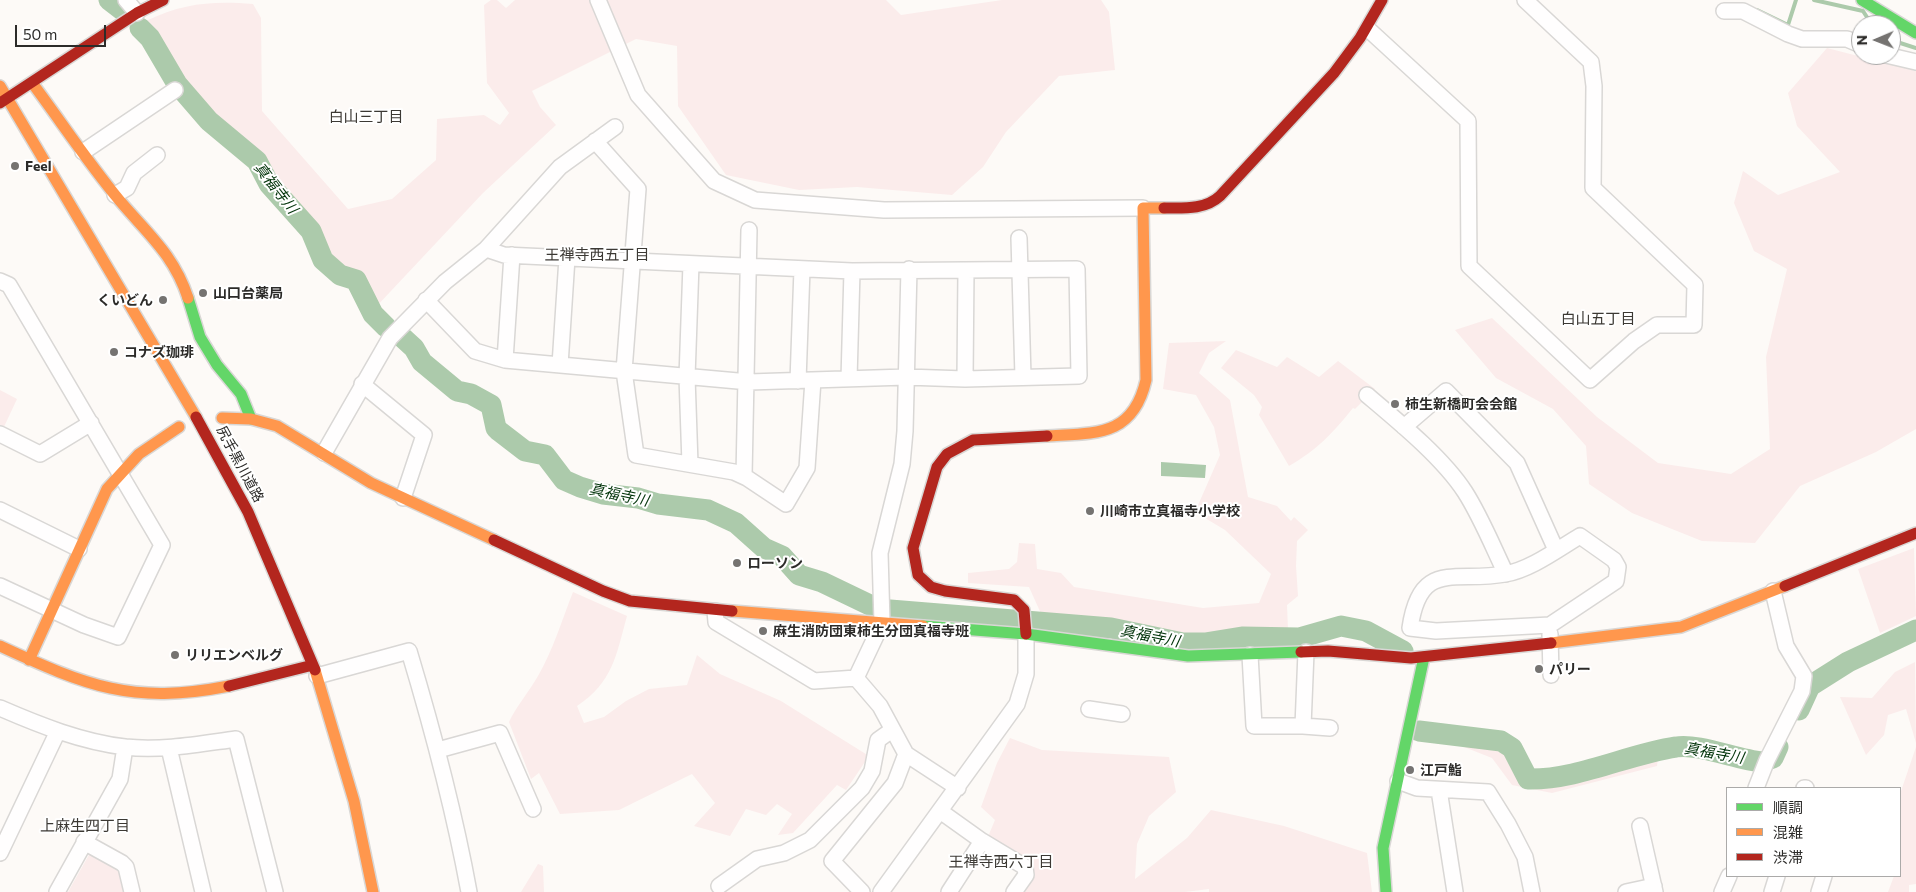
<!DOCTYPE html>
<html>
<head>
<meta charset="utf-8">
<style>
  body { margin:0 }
  #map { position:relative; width:1916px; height:892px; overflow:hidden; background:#fdfaf7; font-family:Commissioner,"Noto Sans JP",sans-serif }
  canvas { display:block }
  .legend { position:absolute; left:1726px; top:787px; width:175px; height:90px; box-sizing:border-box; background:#fff; border:1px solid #abaaa9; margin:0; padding:6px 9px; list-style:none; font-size:15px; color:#2c2b29 }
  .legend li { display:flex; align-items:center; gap:10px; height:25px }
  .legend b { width:25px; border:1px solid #abaaa9 }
  .north { position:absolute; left:1851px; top:15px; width:50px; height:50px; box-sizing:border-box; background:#fff; border:1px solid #abaaa9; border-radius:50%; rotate:269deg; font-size:14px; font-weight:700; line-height:20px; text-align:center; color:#2c2b29 }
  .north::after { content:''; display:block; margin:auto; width:18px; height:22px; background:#757371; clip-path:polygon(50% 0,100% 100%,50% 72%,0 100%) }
  .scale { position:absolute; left:15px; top:25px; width:91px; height:22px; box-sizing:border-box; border:2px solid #2c2b29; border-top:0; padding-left:6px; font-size:15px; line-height:18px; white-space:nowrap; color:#2c2b29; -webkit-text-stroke:4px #fff; paint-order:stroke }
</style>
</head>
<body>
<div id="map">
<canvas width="1916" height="892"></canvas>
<ul class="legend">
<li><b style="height:6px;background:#63d668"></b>順調</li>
<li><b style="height:6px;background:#ff974d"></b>混雑</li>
<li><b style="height:6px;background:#b3261e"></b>渋滞</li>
</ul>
<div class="north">N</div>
<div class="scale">50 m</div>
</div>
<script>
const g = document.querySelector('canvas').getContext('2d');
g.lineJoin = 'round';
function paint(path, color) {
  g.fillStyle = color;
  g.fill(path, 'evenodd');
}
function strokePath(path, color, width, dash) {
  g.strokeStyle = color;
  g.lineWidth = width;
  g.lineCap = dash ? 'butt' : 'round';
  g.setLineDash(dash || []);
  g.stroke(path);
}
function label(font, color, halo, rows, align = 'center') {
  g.font = font + ' Commissioner,"Noto Sans JP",sans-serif';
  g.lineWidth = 4;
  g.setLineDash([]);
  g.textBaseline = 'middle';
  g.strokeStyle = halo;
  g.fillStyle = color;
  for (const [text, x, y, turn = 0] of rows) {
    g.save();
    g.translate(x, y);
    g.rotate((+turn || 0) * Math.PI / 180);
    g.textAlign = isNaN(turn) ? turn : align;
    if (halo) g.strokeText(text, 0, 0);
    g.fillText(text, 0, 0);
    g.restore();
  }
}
paint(new Path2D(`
  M491 0H497L506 8 515 0H886L901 15 1002 0H1101L1109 12 1115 70 1059 76 1006 132 983 167 952 195 857 187 799 190 726 175 678 106 677 46 636 39 532 91 540 107 556 125 483 193 375 308 359 286 330 260 303 218 273 182 256 156 210 117 180 82 152 36 145 28 146 21C184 3 212 1 253 4L261 18 262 111 348 209 392 199 436 160 437 119 484 115 500 125 509 113 487 83 484 5Z
  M1827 48 1916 71V429L1876 452 1800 486 1755 543 1702 541 1632 513 1589 484 1586 446 1553 409 1496 378 1455 330 1492 318 1597 417 1658 463 1731 474 1770 449 1766 357 1787 269 1754 251 1734 203 1743 171 1778 195 1840 172 1797 126 1788 93Z
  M1226 341 1209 353 1199 373 1230 400 1248 497 1277 506 1291 521 1294 517 1308 530 1297 541 1296 566 1298 596 1287 605 1288 630 1282 643 1043 618 1029 587 968 583V573L1009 569 1017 562 1019 543 1035 544 1037 569 1061 573 1074 587 1203 608 1259 603 1271 574 1225 530 1195 512 1220 455 1214 427 1196 395 1163 389 1169 343Z
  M1236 350 1277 367 1287 357 1319 377 1338 361 1375 389 1355 409 1353 408C1333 433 1317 450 1289 466L1259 415 1262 407 1254 395 1221 368Z
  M0 390 17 399 3 429 0 428Z
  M1914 548 1916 616 1880 633 1858 569Z
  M573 592 627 616C616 656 613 682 577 706L584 723 604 717 626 701 649 689 687 685 697 655 720 674 781 701 869 756 846 790 837 785 793 833 778 835 792 814 777 804 766 815 746 809 730 836 694 826 715 803 692 774 619 810 560 814 539 773 531 779 509 722C517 705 529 692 538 676 553 650 562 620 573 592Z
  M1915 662 1916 743 1906 709 1888 715 1884 735 1866 755 1840 697 1872 698 1895 672Z
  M1460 734 1506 744C1513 760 1518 778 1536 783L1658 757 1657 766 1552 793 1512 785 1492 758 1464 747Z
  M1010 738 1042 750 1169 757 1176 792 1149 816 1137 844 1135 879 1187 838 1211 810 1284 826 1367 853 1372 892H1209V889L1185 892H1023L1031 875 987 839 995 820 981 807 997 763Z
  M1916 747V884L1909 885V892H1888L1894 876H1900V794Z
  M90 853 120 872 124 892H68Z
  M538 864 543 866 544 892H521Z`), '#fbeceb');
paint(new Path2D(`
  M1161 462 1206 465 1205 478 1161 476Z`), '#accaab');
strokePath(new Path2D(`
  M1814 0 1863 11 1872 25
  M1757 10 1788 25 1796 0
  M1891 40 1916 48`), '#accaab', 4);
strokePath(new Path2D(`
  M109 0 122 10
  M140 28 150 38 177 84 209 121 257 161 269 184 311 231 323 260 340 275 356 280 373 314 386 327
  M402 337 414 348 422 362 457 391 471 394 491 405 496 428 499 431 525 451 545 455 564 480 580 487 603 494 638 498 658 504 708 510 736 523 764 548 782 556 799 575 822 582 874 607
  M890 610 1111 628 1183 643H1205L1242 637 1299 638 1341 626 1366 631 1403 651
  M1799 710 1810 686 1848 662 1916 630
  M1419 731 1501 741 1512 748 1528 779C1578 780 1628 754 1676 747 1698 743 1738 760 1762 762L1773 758 1778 747`), '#accaab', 21);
const street = new Path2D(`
  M126 0 137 13
  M598 0 638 95 714 181 755 200 884 210 1143 208
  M1724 11H1743L1788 34 1802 39H1847L1861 45
  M1368 29 1468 121 1469 266 1590 380 1634 341 1657 325H1694L1695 285 1593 188 1594 86 1591 62 1525 0
  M1886 55 1916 62
  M595 141 638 189 624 371 636 455 734 472 747 478 786 504 807 468 813 380
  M83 152 175 90
  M115 195 127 188 134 173 157 155
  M1019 238 1023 377
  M909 269 905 431 902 464 880 553 882 623 856 678 880 706 906 754 958 788
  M0 281 9 285 162 545 118 637 84 625 0 586
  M426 300 475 351 505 360 749 382 906 377 965 379 1079 376 1077 269 852 271 504 255 486 249
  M505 360 512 255
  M560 365 567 258
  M849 379 852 271
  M965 379 966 270
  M798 381 802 269
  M362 384 424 435 403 498
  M1367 395C1399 422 1443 458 1465 492 1481 517 1493 547 1506 574
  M1404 427 1446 391 1517 463 1556 550
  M0 434 40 454 91 423
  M324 453 390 338 445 282 486 249 560 167 615 127
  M690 464 687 377 691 264
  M744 476 749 230
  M0 510 79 549
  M1580 536 1614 560 1618 567 1616 581 1550 625 1436 631 1410 628C1420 559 1454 583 1505 574 1530 570 1558 549 1580 536Z
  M715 611 716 622 814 681 856 678
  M1550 634 1551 675
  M1250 655 1254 726H1303L1306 652
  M317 676 409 651C433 731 454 810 469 892
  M0 708C39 725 82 742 125 747 162 751 199 744 236 739L275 892
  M1089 709 1122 714
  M1303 726 1330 728
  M169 748 203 892
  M438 750 500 733 533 809
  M1398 781 1417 788 1488 792 1508 824 1525 857 1532 892
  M1756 788 1767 760 1802 691 1804 676 1786 646 1773 591
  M1804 788H1806
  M1439 790 1455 892
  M940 811 982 841 1025 867 1026 875 1014 892
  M1640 826 1655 892
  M84 842 122 863 126 867 132 892
  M0 853 58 731
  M719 886 757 859 784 853 810 840 862 788 872 771 878 740 892 730
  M57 892 120 779 125 747
  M862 892 832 861 895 783 906 754
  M881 892 1017 704 1026 674V634
  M949 892 982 841
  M1626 892 1654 886
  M1722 892 1729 876
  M1772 892 1777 876
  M1819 892 1824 876`);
const fast = new Path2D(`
  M1862 0 1916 33
  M188 298 200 337 217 365 241 394 251 419
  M923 626 1026 634 1188 656 1301 652
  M1386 892 1383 848 1424 657`);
const slow = new Path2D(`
  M33 84C62 123 89 164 120 201 148 234 174 255 188 298
  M0 86 196 417
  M222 418 251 419 277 426 371 483 494 540
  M1047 436C1096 433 1133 437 1146 380L1143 208H1164
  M732 611 923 626
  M1551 643 1681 627 1785 586
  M0 646C87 686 132 705 229 686
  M29 660 107 489 139 454 179 427
  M315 670 354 801 373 892`);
const jam = new Path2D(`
  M0 103 137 13 163 0
  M1164 208C1183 208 1205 210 1220 196L1334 73 1360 38 1382 0
  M196 417 248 512 315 670
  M494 540 603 591 630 601 732 611
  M1785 586 1916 533
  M1026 634 1024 610 1014 600 945 591 931 587 918 575 913 548 937 467 947 454 973 440 1047 436
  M1301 652 1328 651 1411 658 1551 643
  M229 686 313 665`);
strokePath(street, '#d9d7d5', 18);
strokePath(fast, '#d9d7d5', 14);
strokePath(slow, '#d9d7d5', 14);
strokePath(jam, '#d9d7d5', 14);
strokePath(street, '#fffefe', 15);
strokePath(fast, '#63d668', 11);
strokePath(slow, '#ff974d', 11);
strokePath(jam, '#b3261e', 11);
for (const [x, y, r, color] of [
  [15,166,5,"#757371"],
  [203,293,5,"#757371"],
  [163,300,5,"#757371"],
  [114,352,5,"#757371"],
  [1395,404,5,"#757371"],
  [1090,511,5,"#757371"],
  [737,563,5,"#757371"],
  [763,631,5,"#757371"],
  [175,655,5,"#757371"],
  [1539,669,5,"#757371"],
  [1410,770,5,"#757371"]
]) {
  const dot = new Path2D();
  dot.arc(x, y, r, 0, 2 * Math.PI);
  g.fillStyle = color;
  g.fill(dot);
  strokePath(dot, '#fff', 2);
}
label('bold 14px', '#2c2b29', '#fff', [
  ["Feel",25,166],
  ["山口台薬局",213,293],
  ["くいどん",153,300,"right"],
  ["コナズ珈琲",124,352],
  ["柿生新橋町会会館",1405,404],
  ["川崎市立真福寺小学校",1100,511],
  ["ローソン",747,563],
  ["麻生消防団東柿生分団真福寺班",773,631],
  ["リリエンベルグ",185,655],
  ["パリー",1549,669],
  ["江戸鮨",1420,770]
], 'left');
label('14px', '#2c2b29', '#fff', [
  ["尻手黒川道路",240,464,62]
]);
label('15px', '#3c3934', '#fff', [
  ["白山三丁目",366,117],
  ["王禅寺西五丁目",597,255],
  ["白山五丁目",1598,319],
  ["上麻生四丁目",85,826],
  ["王禅寺西六丁目",1001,862]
]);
label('italic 15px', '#013309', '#fff', [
  ["真福寺川",276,188,52],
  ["真福寺川",619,495,12],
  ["真福寺川",1150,636,11],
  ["真福寺川",1714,753,10]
]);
</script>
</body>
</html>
